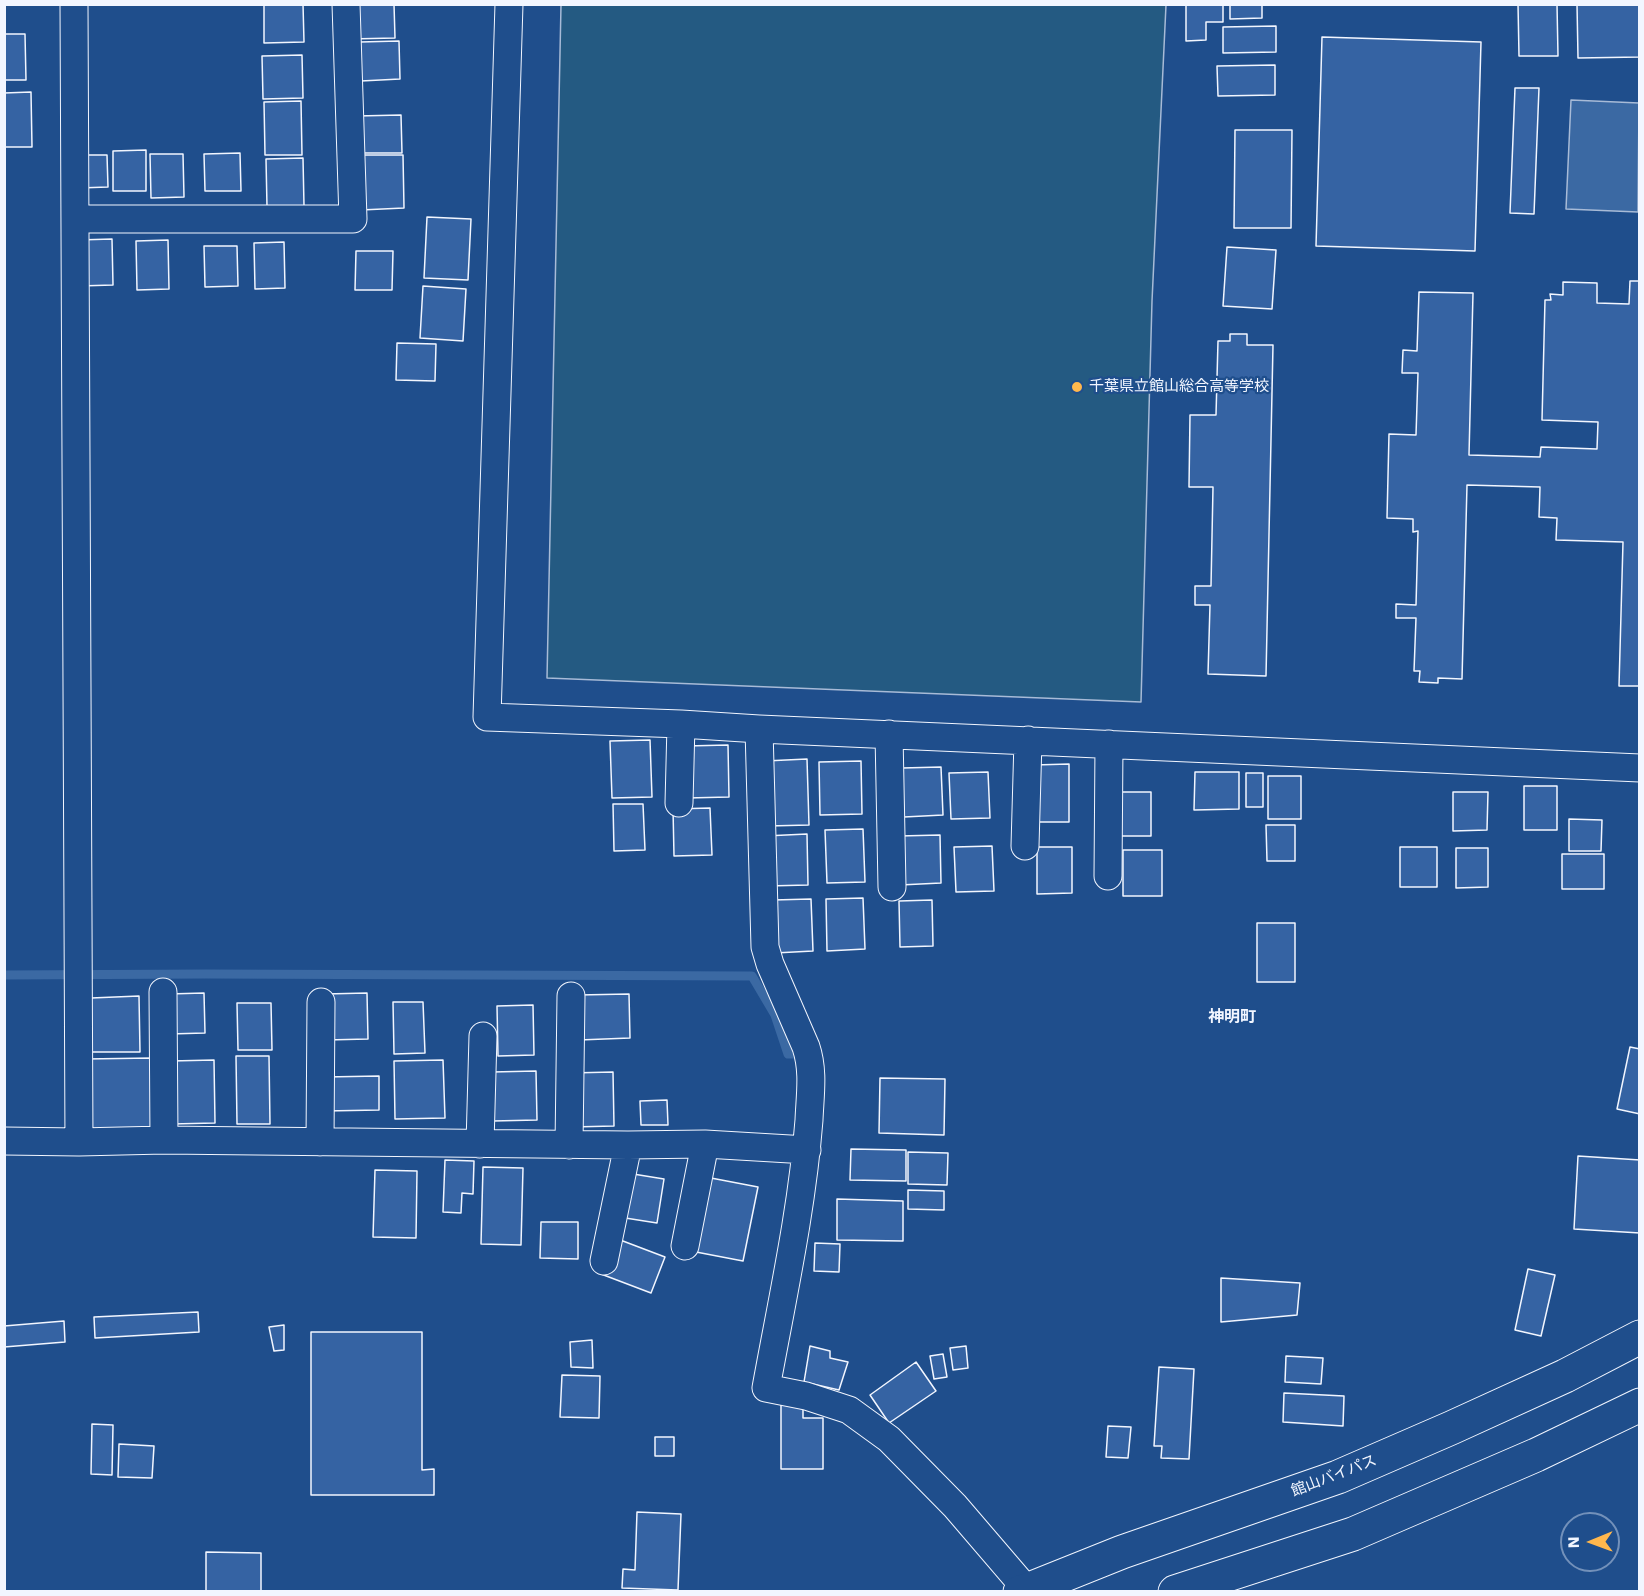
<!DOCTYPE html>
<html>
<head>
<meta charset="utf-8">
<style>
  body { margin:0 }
  #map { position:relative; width:1644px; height:1596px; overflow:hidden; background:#1f4e8c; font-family:"Work Sans",sans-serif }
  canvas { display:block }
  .frame { position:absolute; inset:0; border:6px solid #f2f6ff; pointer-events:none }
  .north { position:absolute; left:1560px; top:1512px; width:60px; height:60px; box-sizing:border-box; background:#1f4e8c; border:2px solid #7391ba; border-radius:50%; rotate:269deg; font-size:16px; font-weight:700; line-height:24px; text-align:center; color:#f2f6ff }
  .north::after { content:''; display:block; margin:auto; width:21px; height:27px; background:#ffb74d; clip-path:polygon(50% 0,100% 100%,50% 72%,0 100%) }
</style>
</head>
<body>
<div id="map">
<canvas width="1644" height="1596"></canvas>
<div class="frame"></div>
<div class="north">N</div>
</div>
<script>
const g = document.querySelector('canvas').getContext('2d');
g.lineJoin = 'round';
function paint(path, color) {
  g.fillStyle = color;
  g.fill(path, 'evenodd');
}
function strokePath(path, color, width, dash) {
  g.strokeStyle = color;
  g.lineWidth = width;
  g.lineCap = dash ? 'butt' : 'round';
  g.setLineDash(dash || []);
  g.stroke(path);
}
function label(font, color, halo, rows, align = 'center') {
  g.font = font + ' "Work Sans","Noto Sans JP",sans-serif';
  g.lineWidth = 4.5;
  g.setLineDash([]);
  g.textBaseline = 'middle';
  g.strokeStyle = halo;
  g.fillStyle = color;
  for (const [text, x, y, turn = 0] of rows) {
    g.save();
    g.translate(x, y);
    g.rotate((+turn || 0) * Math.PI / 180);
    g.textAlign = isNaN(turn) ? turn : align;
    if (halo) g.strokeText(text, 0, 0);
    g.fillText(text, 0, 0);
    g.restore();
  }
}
const green = new Path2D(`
  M561 5H1166L1152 301 1141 702 547 678Z`);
paint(green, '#245a82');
strokePath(green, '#a8bbd7', 1.5);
const water = new Path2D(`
  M1571 100 1639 103 1638 212 1566 209Z`);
paint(water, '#3b69a3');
strokePath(water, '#a8bbd7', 1.5);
strokePath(new Path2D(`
  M4 975 206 974 752 976 775 1015 788 1054H797`), '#3b69a3', 9);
const building = new Path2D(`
  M264 4H303L304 42 264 43Z
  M349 4H394L395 38 350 39Z
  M1186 4H1223V22H1206V40L1186 41Z
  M1230 4H1262V18L1230 19Z
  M1518 4H1557L1558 56H1519Z
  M1577 4H1640V57L1578 58Z
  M1276 26V52L1223 53V27Z
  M4 34H25L26 80H4Z
  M1322 37 1481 42 1475 251 1316 246Z
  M399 41 400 79 361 81 360 42Z
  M302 55 303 98 263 99 262 56Z
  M1275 65V95L1218 96 1217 66Z
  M1515 88H1539L1534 214 1510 213Z
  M31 92 32 147H4V93Z
  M301 101 302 155H265L264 102Z
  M401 115 402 153H358L357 116Z
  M1235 130H1292L1291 228H1234Z
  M146 150V191H113V151Z
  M240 153 241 191H205L204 154Z
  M150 154H183L184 197 151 198Z
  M78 155H107L108 187 79 188Z
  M359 155H403L404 208 361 210Z
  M303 158 304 206 267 207 266 159Z
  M427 217 471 219 468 280 424 278Z
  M112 239 113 285 79 286 78 240Z
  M168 240 169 289 137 290 136 241Z
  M284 242 285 288 255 289 254 243Z
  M204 246H237L238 286 205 287Z
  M1227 247 1276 250 1272 309 1223 306Z
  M356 251H393L392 290H355Z
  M1639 272 1640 686H1619L1623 542 1556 540 1557 518 1539 517 1540 487 1467 485 1462 679 1438 678V683L1419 682 1420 671H1414L1416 618H1396V604L1416 605 1418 531 1413 532V519L1387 518 1389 434 1416 435 1418 373H1402L1403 350 1417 351 1419 292 1473 293 1469 455 1540 457 1541 447 1597 449 1598 422 1542 420 1545 300H1551L1550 294 1563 295V282L1597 283V303L1629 304 1630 281H1639Z
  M423 286 466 289 463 341 420 338Z
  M1230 334H1247V345H1273L1266 676 1208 674 1210 605H1195V586H1211L1213 487H1189L1190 415H1216L1218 341H1230Z
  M397 343 436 344 435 381 396 380Z
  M650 740 652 797 612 798 610 741Z
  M728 745 729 797 687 798 686 746Z
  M807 759 809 825 768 826 765 761Z
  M861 761 862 814 820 815 819 762Z
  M1069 764V822H1035L1034 765Z
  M941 767 943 815 904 817 902 768Z
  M988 772 990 818 951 819 949 773Z
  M1195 772H1239V809L1194 810Z
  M1246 773H1263V807H1246Z
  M1268 776H1301V819H1268Z
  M1524 786H1557V830H1524Z
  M1113 792H1151V836H1113Z
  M1453 792H1488L1487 830 1453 831Z
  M613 804H643L645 850 614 851Z
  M710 808 712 855 674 856 673 809Z
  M1569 819 1602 820 1601 851H1569Z
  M1266 825H1295V861H1267Z
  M863 829 865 882 827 883 825 830Z
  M807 834 808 885 767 886 765 836Z
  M940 835 941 883 900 885 899 836Z
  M992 846 994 891 956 892 954 847Z
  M1037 847H1072V893L1037 894Z
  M1400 847H1437V887H1400Z
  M1456 848H1488V887L1456 888Z
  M1123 850H1162V896H1123Z
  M1562 854H1604V889H1562Z
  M863 898 865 949 827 951 826 899Z
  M811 899 813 951 775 953 773 900Z
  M932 900 933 946 900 947 899 901Z
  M1257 923H1295V982H1257Z
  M204 993 205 1033 169 1034 168 994Z
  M367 993 368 1039 326 1040 325 994Z
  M629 994 630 1038 579 1040 578 995Z
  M139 996 140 1052H92L91 998Z
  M393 1002H423L425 1053 394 1054Z
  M237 1003H271L272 1050H238Z
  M533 1005 534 1055 498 1056 497 1006Z
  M1630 1047 1640 1049V1114L1617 1109Z
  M236 1056H269L270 1124H237Z
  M152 1058 153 1132 86 1133 85 1059Z
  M214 1060 215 1123 172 1124 171 1061Z
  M443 1060 445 1118 395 1119 394 1061Z
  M536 1071 537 1120 493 1121 492 1072Z
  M613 1072 614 1126 572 1127 570 1073Z
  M379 1076V1110L325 1111V1077Z
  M880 1078 945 1079 944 1135 879 1133Z
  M667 1100 668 1125H641L640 1101Z
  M851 1149 906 1150V1181L850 1180Z
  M908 1152 948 1153 947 1185 908 1184Z
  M1578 1156 1640 1160V1233L1574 1229Z
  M445 1160 474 1161 473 1194 462 1193 461 1213 443 1212Z
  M483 1167 523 1168 521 1245 481 1244Z
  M375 1170 417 1171 416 1238 373 1237Z
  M627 1173 664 1179 657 1223 619 1217Z
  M711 1178 758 1187 743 1261 696 1252Z
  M908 1190 944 1191V1210L908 1209Z
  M837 1199 903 1201V1241L837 1240Z
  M541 1222H578V1259L540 1258Z
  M615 1238 665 1257 651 1293 601 1274Z
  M815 1243 840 1244 839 1272 814 1271Z
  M1528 1269 1555 1275 1541 1336 1515 1330Z
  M1221 1278 1300 1283 1297 1315 1221 1322Z
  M198 1312 199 1332 95 1338 94 1317Z
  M64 1321 65 1342 4 1347V1326Z
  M284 1325V1350L274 1351 269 1327Z
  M311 1332H422V1470L434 1469V1495H311Z
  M592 1340 593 1368 571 1367 570 1342Z
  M810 1346 830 1351V1358L848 1362 839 1390 804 1382Z
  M966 1346 968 1368 953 1370 950 1348Z
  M943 1354 947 1377 934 1379 930 1356Z
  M1286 1356 1323 1358 1321 1384 1285 1382Z
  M916 1362 936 1391 889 1423 870 1395Z
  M1159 1367 1194 1369 1189 1459 1161 1458 1162 1446H1154Z
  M562 1375 600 1376 599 1418 560 1417Z
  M1284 1393 1344 1396 1343 1426 1283 1422Z
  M781 1404H803V1418H823V1469H781Z
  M92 1424 113 1425 112 1475 91 1474Z
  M1108 1426 1131 1427 1128 1458 1106 1457Z
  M655 1437H674V1456H655Z
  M119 1444 154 1446 152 1478 118 1477Z
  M637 1512 681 1514 678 1590 622 1588 623 1569 635 1570Z
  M206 1552 261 1553V1592H206Z`);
paint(building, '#3563a3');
strokePath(building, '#f2f6ff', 1.5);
const street = new Path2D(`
  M74 4 79 1142
  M509 4 487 717 681 724 759 729 1640 768
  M75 219H353L346 4
  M759 729 765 947 770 964 806 1047C814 1071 810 1095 809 1120 802 1210 782 1300 766 1388L806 1396 849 1410 889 1439 955 1506 1027 1590
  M889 734 892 887
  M679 803 681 724
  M1025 846 1028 740
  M1108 876 1109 744
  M163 992 164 1140
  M4 1141 79 1142 164 1140 628 1145 705 1144 807 1150
  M320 1142 321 1002
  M480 1144 483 1036
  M569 1145 571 996
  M685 1246 705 1144
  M604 1261 628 1145`);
const highway = new Path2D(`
  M1020 1592 1027 1590 1122 1552 1338 1477 1451 1428 1565 1376 1640 1337
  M1175 1592 1353 1534 1536 1455 1640 1405`);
strokePath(street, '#f2f6ff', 29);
strokePath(highway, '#f2f6ff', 35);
strokePath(street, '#1f4e8c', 27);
strokePath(highway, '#1f4e8c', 33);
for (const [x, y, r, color] of [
  [1077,387,6,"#ffb74d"]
]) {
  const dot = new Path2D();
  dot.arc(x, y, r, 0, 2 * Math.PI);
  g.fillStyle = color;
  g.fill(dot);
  strokePath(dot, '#1f4e8c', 2);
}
label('15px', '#f2f6ff', '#1f4e8c', [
  ["千葉県立館山総合高等学校",1089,387]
], 'left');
label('15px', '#f2f6ff', '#1f4e8c', [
  ["館山バイパス",1334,1476,-21]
]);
label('bold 16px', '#f2f6ff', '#1f4e8c', [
  ["神明町",1232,1017]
]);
</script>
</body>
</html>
